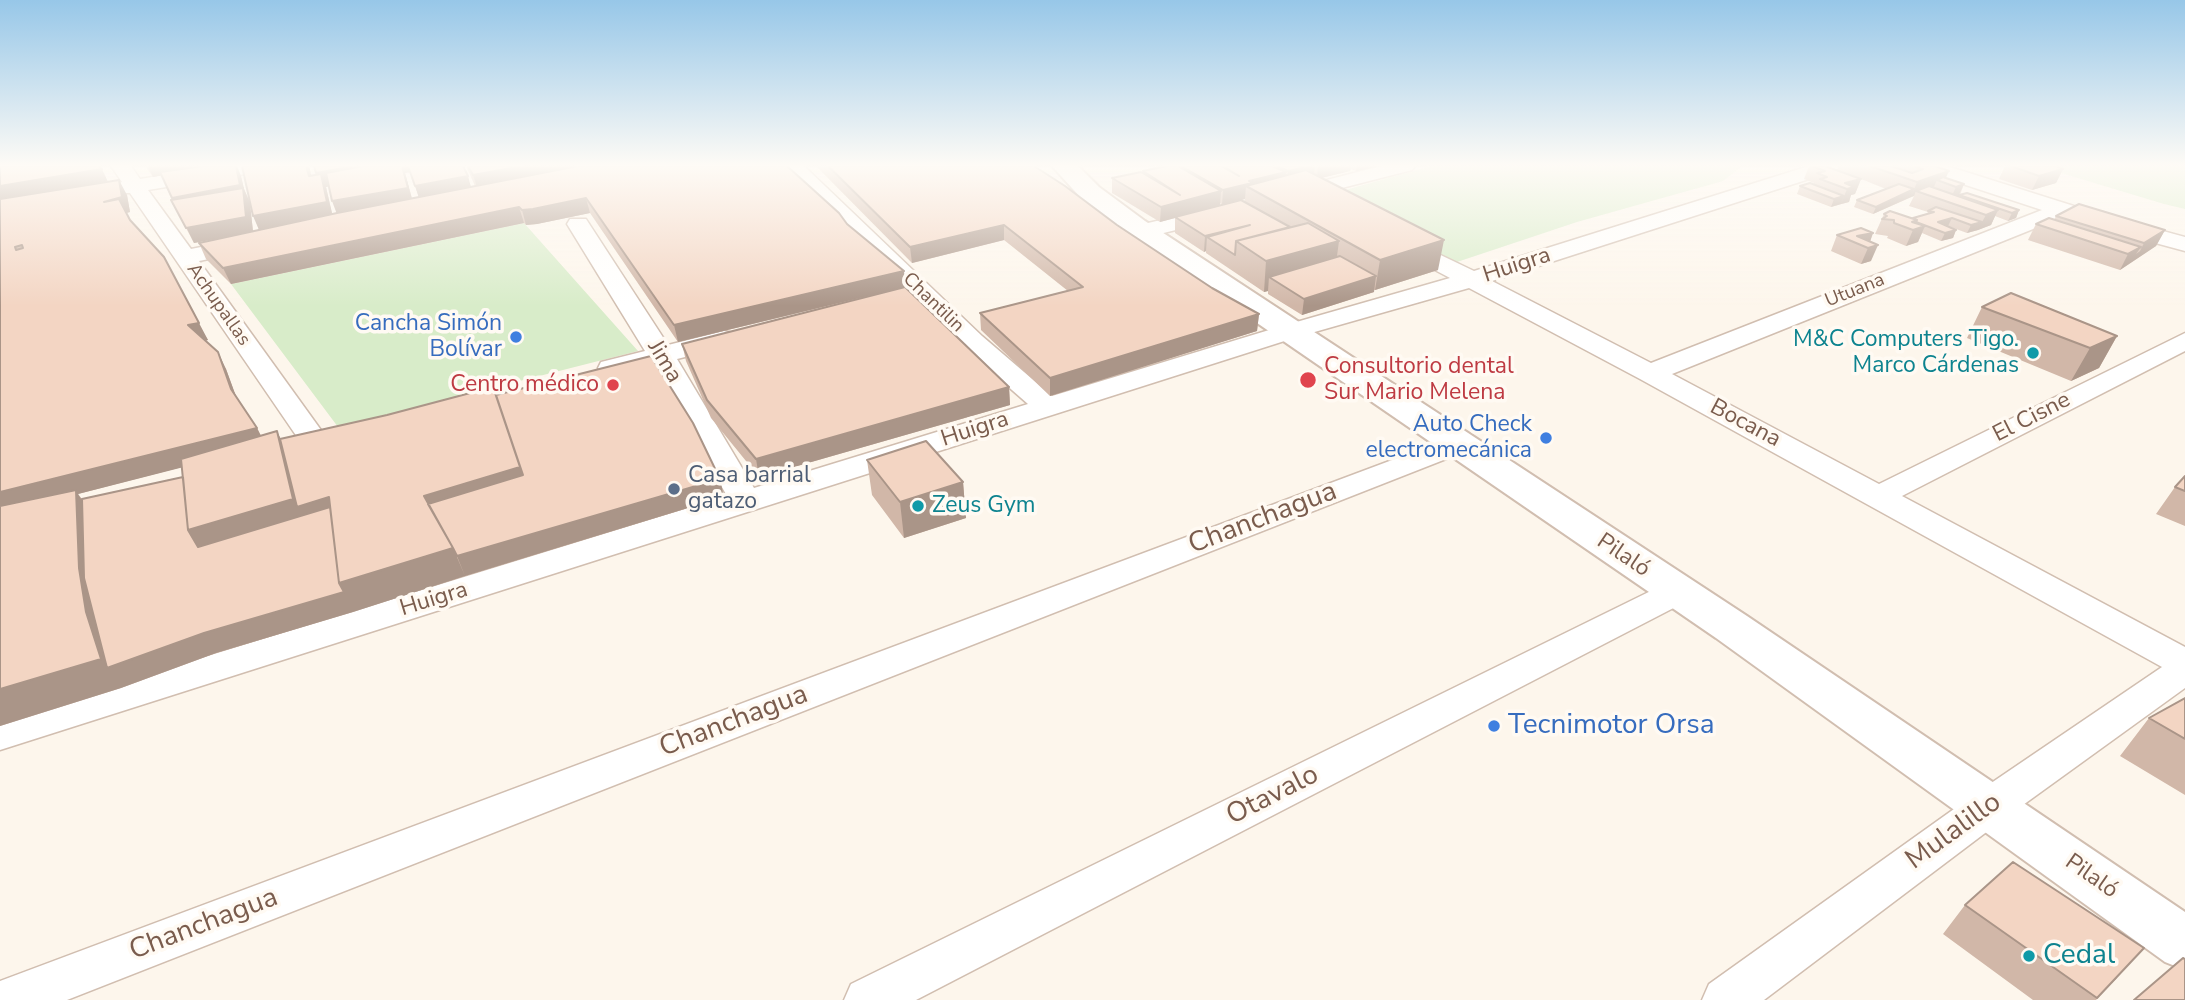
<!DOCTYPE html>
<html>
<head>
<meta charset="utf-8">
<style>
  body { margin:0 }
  canvas { display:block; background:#fdf6ec }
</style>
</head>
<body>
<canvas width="2185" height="1000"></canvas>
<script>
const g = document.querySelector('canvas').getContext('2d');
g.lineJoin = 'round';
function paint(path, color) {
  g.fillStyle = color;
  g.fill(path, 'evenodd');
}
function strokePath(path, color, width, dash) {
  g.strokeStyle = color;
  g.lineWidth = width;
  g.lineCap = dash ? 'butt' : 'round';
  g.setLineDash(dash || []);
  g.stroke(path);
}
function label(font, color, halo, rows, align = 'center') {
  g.font = font + ' "Nunito Sans",sans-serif';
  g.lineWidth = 7;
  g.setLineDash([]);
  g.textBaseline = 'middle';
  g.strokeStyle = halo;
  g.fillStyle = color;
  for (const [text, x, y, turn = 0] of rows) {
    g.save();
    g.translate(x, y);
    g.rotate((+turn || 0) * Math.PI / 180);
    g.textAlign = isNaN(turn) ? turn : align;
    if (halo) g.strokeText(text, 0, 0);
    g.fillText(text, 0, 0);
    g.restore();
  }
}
paint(new Path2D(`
  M1431 166H1742L1723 181 1577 222 1448 265 1317 198Z
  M2038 166H2185V209L2164 204Z
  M524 223 638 351 338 427 231 284Z`), '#d8ecc9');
const minor = new Path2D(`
  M111 166H131L140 179 220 166H267L264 170 257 172 148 190 191 249 246 238 254 240 257 245 254 250 199 261 331 444 326 450 316 453 306 450 130 193H110L107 189 110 185 122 182Z
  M782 166H804L982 336 1052 396 1279 327 1450 278 1395 249 1392 244 1395 239 1403 237 1474 271 1809 166H1840L1837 170 1492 281 1651 363 2042 210 1920 170 1917 166H1947L2077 207 2080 212 2077 217H2063L1672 374 1879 484 2185 333V351L1902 496 2185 647V688L2005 818 1764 1000H1702L1709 984 1975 794 2162 667 1640 379 1469 288 1297 337 0 750V720L727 496 653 365 611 376 601 374 598 368 601 362 645 351 567 224 570 219H586L668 345 724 331 733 333 737 339 733 345 677 359 754 488 1028 404 964 348 915 299 869 310 860 308 857 303 860 298 903 287Z
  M1381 166H1415L1412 170 1291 201 1284 199 1280 195 1284 191Z
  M1217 207 1225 208 1228 213 1225 218 1143 238 1135 236 1132 231 1135 226Z
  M2119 219 2185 237V251L2111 231 2108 226 2111 221Z
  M1459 435 1469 438 1474 444 1469 450 67 1000H0V981Z
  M1677 581 1689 584 1694 592 1689 600 916 1000H844L851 984 1665 584Z`);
const tertiary = new Path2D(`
  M1052 166H1078L1099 187 1145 221 1747 616 2185 912V970L2165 962 1716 638 1126 233 1081 198Z`);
strokePath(minor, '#d1beb0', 3);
strokePath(tertiary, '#d1beb0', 4);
paint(minor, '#fff');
paint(tertiary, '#fff');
paint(new Path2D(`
  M0 166 108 182 127 195 130 212 126 213 130 220 208 340 205 341 226 369 236 397 257 428 261 436 277 431 280 439 496 395 724 497 465 576 353 612 216 653 121 688 0 726ZM182 467 183 477 82 499 78 494Z
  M145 166H201L241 176 244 189 250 202 309 166 311 176 463 166 471 187 475 186 466 166H571V167L575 166H787L847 224 904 271 905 287 1009 387 1010 405 759 477 711 418 686 361 682 344 885 292 678 342 590 213 537 224 526 225 524 223 231 284 206 259 199 243 225 237 194 243 171 200 173 199 161 175 153 177ZM410 172 419 197 412 198 405 173ZM329 186 337 213 332 214 326 187ZM250 204 259 230 253 231Z
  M816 166H1034L1117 225 1212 288 1259 314 1257 331 1050 396 981 330 980 313 1068 291 1004 240 912 263Z
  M1155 166H1381L1356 171 1351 169 1350 171 1321 178 1438 270 1375 290H1374V292L1302 315 1268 294V291L1264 292 1206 253V251L1204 252 1175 233V218L1160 222 1112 193V178L1143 173V171L1158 168ZM1245 199 1244 202 1220 206V203L1222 205Z
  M1809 166H1825L1837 170 1839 166H1935L1946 178 1964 184 1960 195 2019 210 2016 218 2008 221 1995 216 1991 225 1978 230 1967 233 1948 226 1956 230 1953 238 1941 241 1922 233 1918 242 1906 246 1887 238 1888 236 1875 234 1884 214 1913 218 1927 214 1928 212 1909 206 1914 196 1873 214 1854 207 1857 200 1886 189 1861 179 1855 194 1851 195 1849 202 1831 207 1797 194 1800 186 1813 185 1814 183 1804 179Z
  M2005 166H2056L2063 169 2056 183 2032 190 1999 179Z
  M2056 216 2165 230 2156 246 2120 270 2028 240 2036 224 2054 220Z
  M1873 233 1870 242 1871 261 1861 264 1831 251 1837 235Z
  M1982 307 2117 336 2099 368 2071 381 1967 338Z
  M867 460 963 482 966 518 904 538 872 495Z
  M2185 476V526L2156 514 2175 487Z
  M2185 698V795L2120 756 2149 718Z
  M1965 905 2117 978 2096 1000H2033L1943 934Z`), '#d1b7a8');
paint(new Path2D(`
  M148 166H200L201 168 153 177Z
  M237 166 241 176 244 189 250 203 253 232 194 243 172 198Z
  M306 166H309L315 191 309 176Z
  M354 166H374L378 177 326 187 333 217 260 232 253 216 321 187 316 173Z
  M402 166H409L411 172 405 173 413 203 338 217 332 201Z
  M522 166H571L572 172 478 190 473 175Z
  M1310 166H1315L1313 179 1286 186 1288 171Z
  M1318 166H1351L1350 171 1317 179Z
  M1357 166H1381L1356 171Z
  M102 169 109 184 0 199V186Z
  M2063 169 2056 183 2032 190 2039 176Z
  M1949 171 1944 182 1937 180 1933 189 1916 191 1914 196 1911 197 1917 182Z
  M1286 172 1284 187 1246 186 1245 199 1222 205 1223 190 1249 181Z
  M468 176 472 191 420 201 415 186Z
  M1861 179 1855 194 1851 195 1849 202 1841 204 1847 189 1845 183Z
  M119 180 127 195 130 212 112 217Z
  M1964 184 1957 199 1949 202 1956 187Z
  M1914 189 1911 197 1873 214 1876 207Z
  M1221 191 1220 206 1160 222 1161 207Z
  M1844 196 1841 204 1831 207 1834 199Z
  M586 198 590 213 537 224 526 225 522 210Z
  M519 207 524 223 231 284 223 268Z
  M1998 210 1991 225 1978 230 1967 233 1971 225 1982 222 1986 215Z
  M2019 210 2016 218 2008 221 2012 213Z
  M1952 218 1948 226 1938 222Z
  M1004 225V240L912 263 910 247Z
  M1250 225 1236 241 1207 237 1206 251 1204 252 1205 236Z
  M1925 226 1918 242 1906 246 1913 230Z
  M1956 230 1953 238 1941 241 1945 233Z
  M2165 230 2156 246 2120 270 2128 254 2141 247 2136 254 2140 251 2144 243Z
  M1873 233 1868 247 1857 236Z
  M1444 240 1438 270 1375 290 1380 260Z
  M1339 241 1335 271 1269 277 1268 291 1264 292 1266 261Z
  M1878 245 1871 261 1861 264 1868 248Z
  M904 271 905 287 678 342 674 325Z
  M1376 276 1374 292 1302 315 1304 299Z
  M1259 314 1257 331 1050 396V378Z
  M199 323 208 340 197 342 188 325Z
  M2117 336 2099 368 2071 381 2090 348Z
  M218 352 226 369 240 407 231 389Z
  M1009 387 1010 405 759 477 756 459Z
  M257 428 266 446 78 494 93 518 97 597 105 641 113 666 204 633 344 592 339 583 342 582 335 527 209 566 188 530 196 527 190 475 200 494 204 525 293 499 277 431 293 465 303 505 329 497 342 525 349 580 453 548 465 576 353 612 216 653 121 688 0 726V689L101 659 86 612 79 568 76 495 0 514V492Z
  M520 467 529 494 427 505 424 496Z
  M720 479 724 497 465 576 457 556Z
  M963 482 966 518 904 538 900 502Z`), '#aa9588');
const building = new Path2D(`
  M0 166H99L102 169 0 186Z
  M203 166H236L240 185 172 198 160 172Z
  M242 166H306L309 176 321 174 327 202 253 216Z
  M314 166H354L316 173Z
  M363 166H402L408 188 332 201 326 173Z
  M408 166H463L468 176 415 186Z
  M468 166H522L473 175Z
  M578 166H787L839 213 847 224 904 271 674 325 586 198 533 209 522 210 519 207 223 268 199 243 337 213Z
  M828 166H1034L1065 186 1117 225 1212 288 1259 314 1050 378 980 313 1083 287 1004 225 910 247Z
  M1167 166H1178L1221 191 1161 207 1112 178 1141 172 1180 195 1143 171Z
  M1181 166H1221L1239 176 1223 166H1272L1286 172 1249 181 1252 183 1223 190Z
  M1277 166H1310L1288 171Z
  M1812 166H1825L1861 179 1845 183 1854 187 1847 189 1820 179 1827 177 1817 173 1825 171Z
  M1870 166H1891L1912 173 1923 169 1913 166H1935L1949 171 1917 182Z
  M2011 166H2056L2063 169 2039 176Z
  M1306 170 1444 240 1380 260 1246 186Z
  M1943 177 1964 184 1956 187 1937 180Z
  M119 180 122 197 104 202 119 199 130 220 164 257 199 323 188 325 218 352 231 389 257 428 0 492V199ZM22 245 23 248 16 250 15 247Z
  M1810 183 1844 196 1834 199 1800 186Z
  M1899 184 1914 189 1876 207 1857 200Z
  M1929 186 1998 210 1986 215 1916 191Z
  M243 188 246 217 186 228 171 200Z
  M1967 193 2019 210 2012 213 1959 195Z
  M1241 200 1290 227 1236 241 1235 255 1207 237 1250 225 1205 236 1175 217Z
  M2079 204 2165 230 2144 243 2056 216Z
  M1936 207 1982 222 1971 225 1952 218 1938 222 1956 230 1945 233 1916 222 1917 220 1913 218 1934 212 1928 211Z
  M1890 211 1917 220 1912 222 1925 226 1913 230 1894 223V220L1882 219 1887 216 1884 214Z
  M2049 218 2141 247 2128 254 2036 224Z
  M1308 223 1339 241 1266 261 1236 241Z
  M1861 228 1873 233 1857 236 1878 245 1868 248 1837 235Z
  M1340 256 1376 276 1304 299 1269 277Z
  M905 287 1009 387 756 459 707 400 682 344Z
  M2011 293 2117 336 2090 348 1982 307Z
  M651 356 693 423 720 479 457 556 453 548 428 504 523 475 496 395Z
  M493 387 520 467 424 496 453 548 339 583 329 497 297 507 280 439 387 415Z
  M277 431 293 499 188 530 181 459Z
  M926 441 963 482 900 502 867 460Z
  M2185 476V491L2175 487Z
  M183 477 188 530 198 547 330 507 339 583 344 592 204 633 107 668 84 578 82 499Z
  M76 490 79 568 86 612 101 659 0 689V506Z
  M2185 698V739L2149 718Z
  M2013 862 2144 948 2097 998 1965 905Z
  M2183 958 2185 959V1000H2134Z`);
paint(building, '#f3d5c3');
strokePath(building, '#aa9588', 2);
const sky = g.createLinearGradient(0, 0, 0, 306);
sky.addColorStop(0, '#97c7e8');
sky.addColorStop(0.54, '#fefbf6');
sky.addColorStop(1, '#fefbf600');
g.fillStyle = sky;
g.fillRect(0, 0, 2185, 306);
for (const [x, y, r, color] of [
  [516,337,7,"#3f7fe0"],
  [2033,353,7,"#0f9aa8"],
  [1308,380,9,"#e0444e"],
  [613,385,7,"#e0444e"],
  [1546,438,7,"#3f7fe0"],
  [674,489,7,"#5c6f8a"],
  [918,506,7,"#0f9aa8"],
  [1494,726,7,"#3f7fe0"],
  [2029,956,7,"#0f9aa8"]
]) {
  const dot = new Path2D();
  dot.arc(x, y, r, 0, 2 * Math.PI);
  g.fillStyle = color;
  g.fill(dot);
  strokePath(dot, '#fffaf3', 2.5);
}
label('19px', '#7a5c4d', '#fffaf3', [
  ["Utuana",1855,291,-22],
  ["Chantilin",933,303,44],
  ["Achupallas",218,305,55]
]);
label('23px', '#7a5c4d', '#fffaf3', [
  ["Huigra",1517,266,-18],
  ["Jima",664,362,59],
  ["El Cisne",2032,418,-27],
  ["Bocana",1745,424,28],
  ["Huigra",975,430,-18],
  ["Pilaló",1623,556,34],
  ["Huigra",434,600,-17],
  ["Pilaló",2091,877,35]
]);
label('23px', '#366cbe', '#fffaf3', [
  ["Cancha Simón",502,324],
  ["Bolívar",502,350],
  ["Auto Check",1532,425],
  ["electromecánica",1532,451]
], 'right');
label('23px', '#0d838f', '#fffaf3', [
  ["M&C Computers Tigo.",2019,340],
  ["Marco Cárdenas",2019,366],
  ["Zeus Gym",932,506,"left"]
], 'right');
label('23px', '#be3a42', '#fffaf3', [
  ["Consultorio dental",1324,367],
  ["Sur Mario Melena",1324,393],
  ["Centro médico",599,385,"right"]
], 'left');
label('23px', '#4e5e75', '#fffaf3', [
  ["Casa barrial",688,476],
  ["gatazo",688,502]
], 'left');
label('28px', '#7a5c4d', '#fffaf3', [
  ["Chanchagua",1263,519,-21],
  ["Chanchagua",734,722,-21],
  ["Otavalo",1273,796,-27],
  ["Mulalillo",1954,832,-36],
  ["Chanchagua",204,925,-21]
]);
label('28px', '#366cbe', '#fffaf3', [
  ["Tecnimotor Orsa",1508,726]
], 'left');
label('28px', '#0d838f', '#fffaf3', [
  ["Cedal",2043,956]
], 'left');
</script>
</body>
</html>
